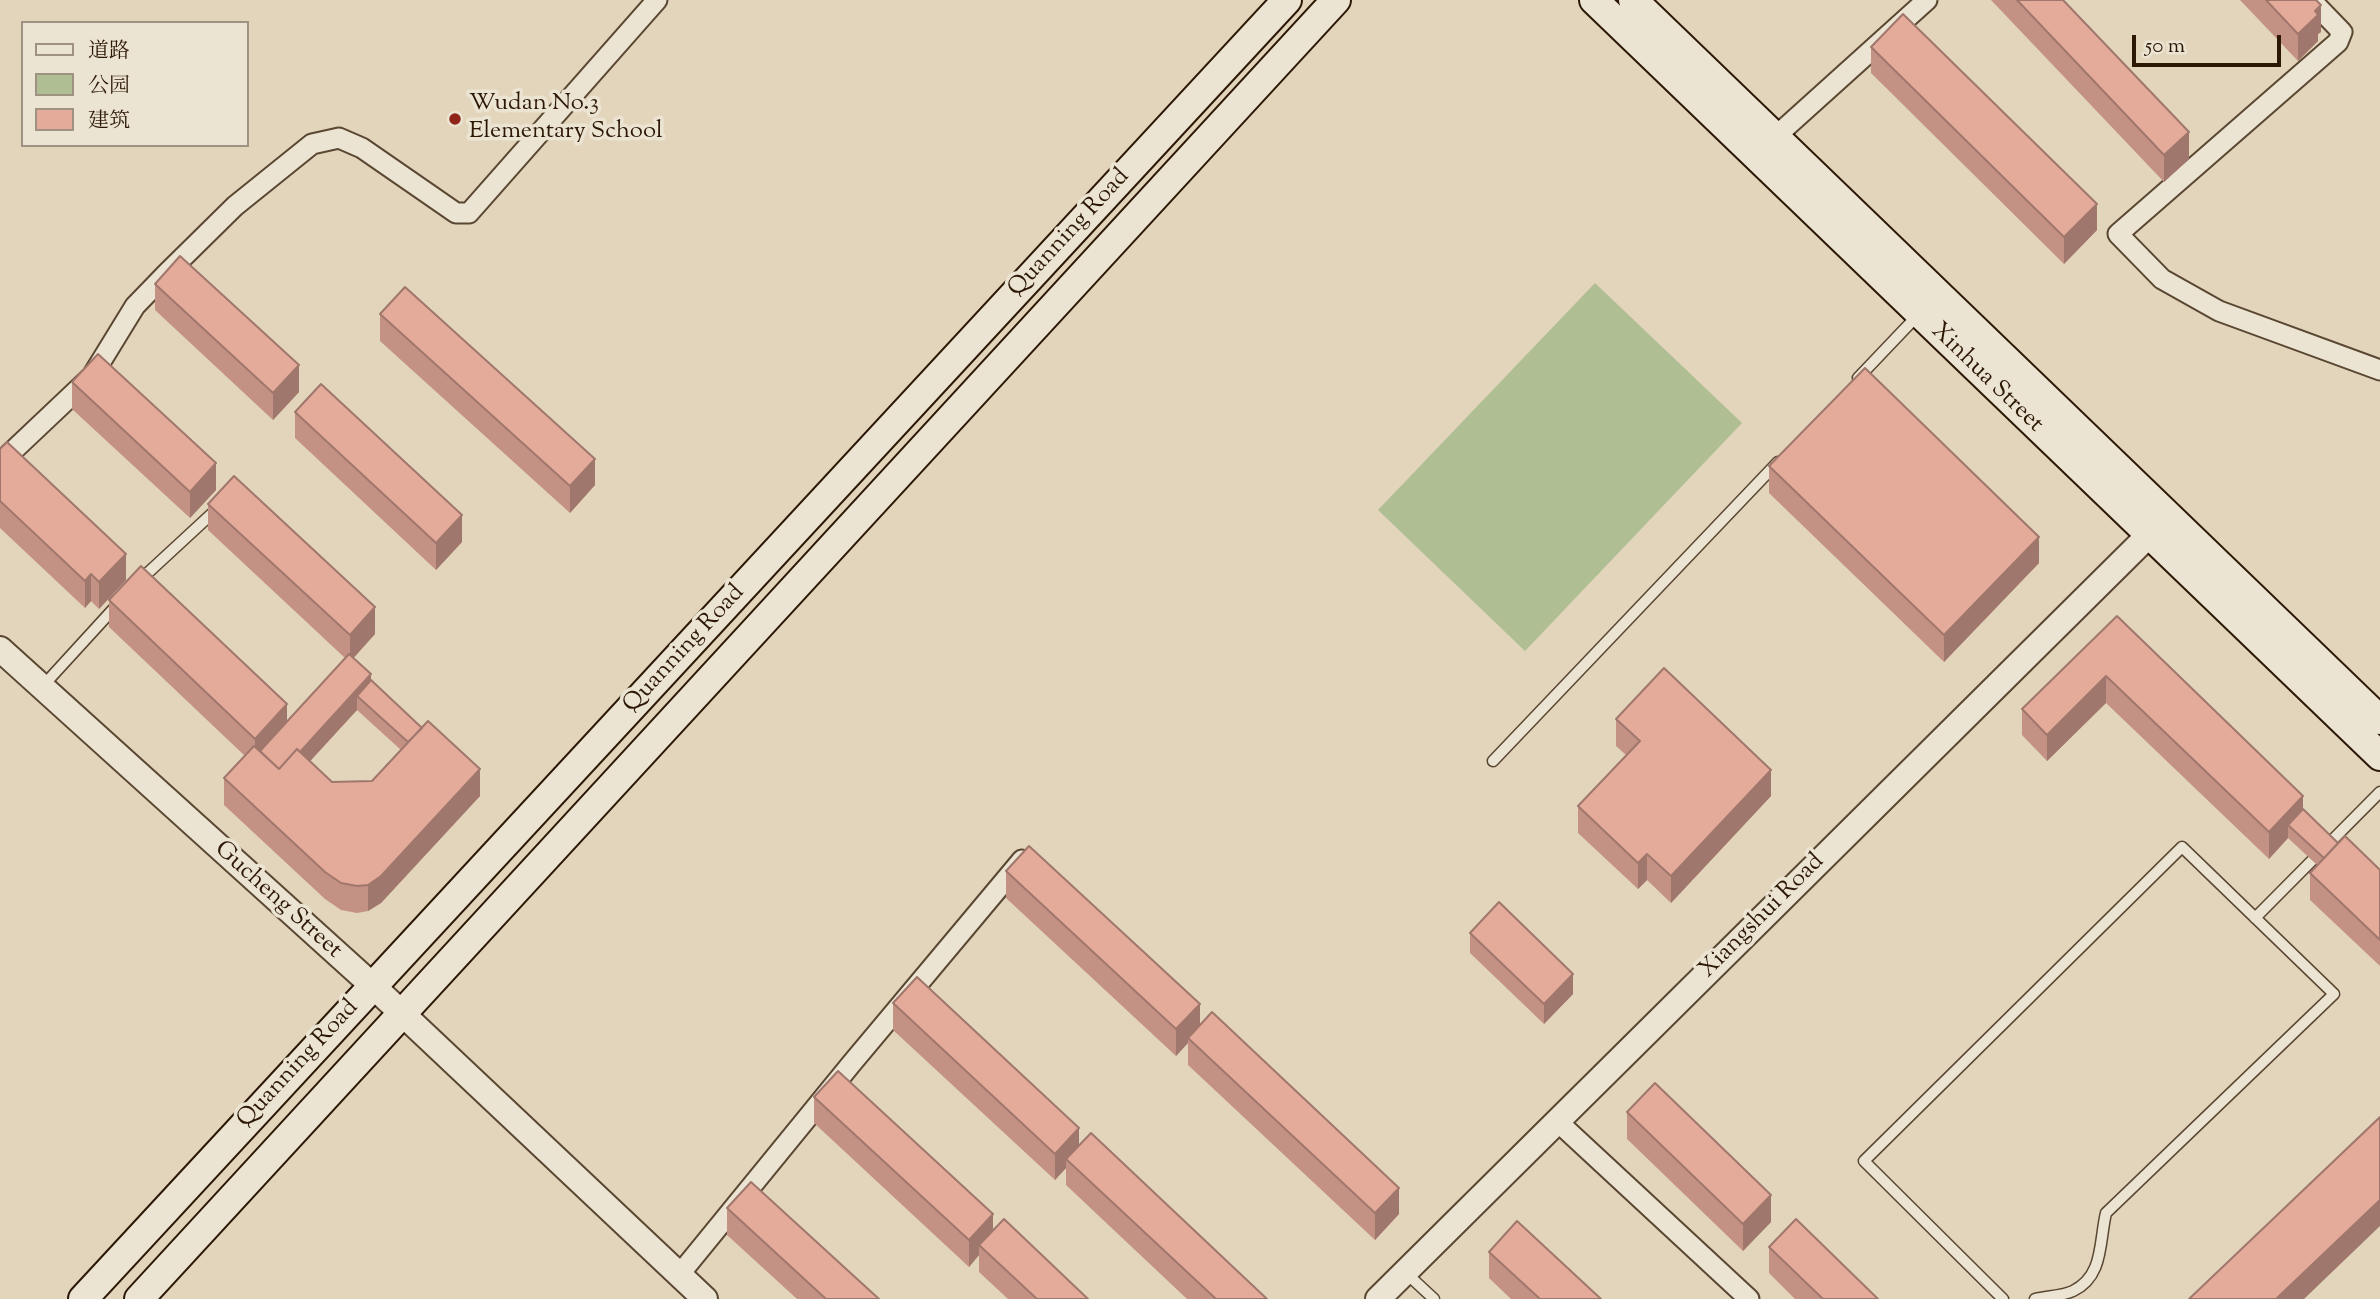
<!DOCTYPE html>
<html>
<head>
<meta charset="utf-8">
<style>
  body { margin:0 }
  #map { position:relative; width:2380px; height:1299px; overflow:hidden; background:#e2d5bb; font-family:"Sorts Mill Goudy","Noto Serif SC",serif }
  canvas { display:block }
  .legend { position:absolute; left:21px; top:21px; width:228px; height:126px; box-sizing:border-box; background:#ece4d3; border:2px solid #a09281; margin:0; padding:9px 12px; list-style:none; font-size:21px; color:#2d1805 }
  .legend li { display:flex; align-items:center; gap:14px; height:35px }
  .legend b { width:35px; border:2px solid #a09281 }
  .scale { position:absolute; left:2132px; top:35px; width:149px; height:32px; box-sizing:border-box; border:4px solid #2d1805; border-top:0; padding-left:9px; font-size:21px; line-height:24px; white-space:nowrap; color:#2d1805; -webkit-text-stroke:5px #ece4d3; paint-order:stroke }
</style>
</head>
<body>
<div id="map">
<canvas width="2380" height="1299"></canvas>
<ul class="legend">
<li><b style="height:9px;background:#ece4d3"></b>道路</li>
<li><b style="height:19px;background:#afbe93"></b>公园</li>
<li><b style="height:19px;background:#e4aa9a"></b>建筑</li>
</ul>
<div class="scale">50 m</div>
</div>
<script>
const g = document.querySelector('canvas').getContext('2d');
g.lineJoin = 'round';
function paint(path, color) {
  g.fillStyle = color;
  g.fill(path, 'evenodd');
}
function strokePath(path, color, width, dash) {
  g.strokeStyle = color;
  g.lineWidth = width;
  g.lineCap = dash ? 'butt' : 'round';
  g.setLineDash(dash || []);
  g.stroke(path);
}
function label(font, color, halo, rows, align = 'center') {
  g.font = font + ' "Sorts Mill Goudy",serif';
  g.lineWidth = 7;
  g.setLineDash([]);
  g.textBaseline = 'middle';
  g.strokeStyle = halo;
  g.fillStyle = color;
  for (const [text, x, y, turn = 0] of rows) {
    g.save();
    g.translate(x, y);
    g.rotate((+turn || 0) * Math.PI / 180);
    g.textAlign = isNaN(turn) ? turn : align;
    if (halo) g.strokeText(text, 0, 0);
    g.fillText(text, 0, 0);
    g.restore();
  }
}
paint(new Path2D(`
  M1595 283 1742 423 1525 651 1378 510Z`), '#afbe93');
const service = new Path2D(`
  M1858 378 1918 315
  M139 581 218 508
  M42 687 117 605
  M1493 761 1778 462
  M2255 918 2380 792
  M1406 1273 1434 1299
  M2003 1299 1864 1161 2182 847 2334 994 2106 1213C2099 1242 2104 1276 2073 1291 2063 1296 2047 1296 2035 1299`);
const minor = new Path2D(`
  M2311 0 2342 32 2338 42 2118 234 2162 279 2219 311 2380 370
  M1775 137 1927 0
  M0 463 92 376 135 306 165 275 235 206 312 144 339 138 362 148 456 213H469L657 0
  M1557 1121 1749 1299
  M679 1275 852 1063 1022 860`);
const tertiary = new Path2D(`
  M0 649 373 986 705 1299
  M1378 1299 2149 535`);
const secondary = new Path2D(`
  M1594 0 2380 756
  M1633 0 2380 720
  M83 1299 1287 0
  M139 1299 1336 0`);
strokePath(service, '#5a4732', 13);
strokePath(minor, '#5a4732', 23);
strokePath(tertiary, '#5a4732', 28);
strokePath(secondary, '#2d1805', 32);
strokePath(service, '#ece4d3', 10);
strokePath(minor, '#ece4d3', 19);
strokePath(tertiary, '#ece4d3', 24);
strokePath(secondary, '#ece4d3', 28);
paint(new Path2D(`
  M1991 0H2063L2189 159 2164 182Z
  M2240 0H2316L2321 32 2318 34V41L2298 61Z
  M1871 47 2097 230 2064 264 1871 73Z
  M155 284 299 392 273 420 155 310Z
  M380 314 595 485 570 513 380 341Z
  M72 382 216 490 190 518 72 409Z
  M295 412 462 542 436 570 295 438Z
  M0 449 126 580 99 609 91 601 85 608 0 528Z
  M1769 466 2039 563 1944 662 1769 493Z
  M208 504 375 634 353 658 371 680 480 796 381 903 368 911 357 913 341 910 325 899 224 805V778L245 756 109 627V600L287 722 345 658 208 530ZM357 710 401 750 372 781 332 782 310 761Z
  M2117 616 2303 809 2338 843 2380 870V966L2310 900V873L2317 865 2288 838 2269 859 2106 703 2047 761 2022 735V709Z
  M1616 719 1771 796 1671 903 1647 880 1638 889 1578 833V806L1626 755 1616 746Z
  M1006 871 1200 1026 1399 1214 1375 1240 1188 1065V1043L1176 1056 1006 898Z
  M1470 933 1573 994 1544 1024 1470 953Z
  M893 1003 1079 1146 1267 1299H1187L1066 1185V1168L1055 1180 893 1030Z
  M814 1097 993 1231 1088 1299H1008L979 1272V1255L969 1267 814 1123Z
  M1627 1112 1771 1222 1743 1251 1627 1139Z
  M727 1208 879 1299H797L727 1235Z
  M1769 1247 1878 1299H1795L1769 1273Z
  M1489 1252 1601 1299H1511L1489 1278Z`), '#c49284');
paint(new Path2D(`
  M2321 5V32L2318 34V41L2298 61V34L2315 11Z
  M2189 132V159L2164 182V155Z
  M2097 204V230L2064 264V237Z
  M299 365V392L273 420V393Z
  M595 459V485L570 513V486Z
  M216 463V490L190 518V492Z
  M462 515V542L436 570V543Z
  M2039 537V563L1944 662V635Z
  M126 554V580L99 609V582Z
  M91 574V601L85 608V581Z
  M375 607V634L350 662V635Z
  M371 674V694L357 696V710L281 793V773Z
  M2106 676V703L2047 761V735Z
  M287 704V730L255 765V739Z
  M480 769V796L381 903 368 911V885Z
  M1771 770V796L1671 903V876Z
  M2303 796V823L2288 825V838L2269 859V832Z
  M1647 854V880L1638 889V863Z
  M1573 974V994L1544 1024V1004Z
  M1200 1004V1030L1188 1038V1043L1176 1056V1029Z
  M1079 1128V1154L1066 1159V1168L1055 1180V1154Z
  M1399 1188V1214L1375 1240V1213Z
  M1771 1195V1222L1743 1251V1224Z
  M2380 1200V1226L2304 1299H2276Z
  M993 1214V1241L979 1245V1255L969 1267V1240Z`), '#a0776c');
const building = new Path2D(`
  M2017 0H2063L2189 132 2164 155Z
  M2266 0H2316L2321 5 2315 11 2318 15 2298 34Z
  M1903 14 2097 204 2064 237 1871 47Z
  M180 256 299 365 273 393 155 284Z
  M405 287 595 459 570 486 380 314Z
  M98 354 216 463 190 492 72 382Z
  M1865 368 2039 537 1944 635 1769 466Z
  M321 384 462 515 436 543 295 412Z
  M7 442 126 554 99 582 91 574 85 581 0 501V449Z
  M234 476 375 607 350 635 208 504Z
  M141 566 287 704 255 739 109 600Z
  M2117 616 2303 796 2269 832 2106 676 2047 735 2022 709Z
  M349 654 371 674 300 752 297 749 279 769 260 751Z
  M1664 668 1771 770 1671 876 1647 854 1638 863 1578 806 1640 741 1616 719Z
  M371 680 422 728 408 742 357 696Z
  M428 721 480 769 381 876 368 885 357 886 341 883 325 872 224 778 254 746 279 769 297 749 332 782 372 781Z
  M2303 809 2338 843 2324 858 2288 825Z
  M2345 836 2380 870V940L2310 873Z
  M1029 846 1200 1004 1176 1029 1006 871Z
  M1499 902 1573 974 1544 1004 1470 933Z
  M917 977 1079 1128 1055 1154 893 1003Z
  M1212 1012 1399 1188 1375 1213 1188 1038Z
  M838 1071 993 1214 969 1240 814 1097Z
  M1655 1083 1771 1195 1743 1224 1627 1112Z
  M2380 1117V1200L2276 1299H2189Z
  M1091 1133 1267 1299H1216L1066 1159Z
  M751 1182 879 1299H826L727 1208Z
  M1004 1219 1088 1299H1037L979 1245Z
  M1796 1219 1878 1299H1823L1769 1247Z
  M1517 1221 1601 1299H1540L1489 1252Z`);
paint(building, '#e4aa9a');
strokePath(building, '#a0776c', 2);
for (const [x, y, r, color] of [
  [455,119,7,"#8f2418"]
]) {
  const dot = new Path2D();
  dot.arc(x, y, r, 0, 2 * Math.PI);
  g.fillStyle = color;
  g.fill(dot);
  strokePath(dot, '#ece4d3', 2.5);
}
label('24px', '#2d1805', '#ece4d3', [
  ["Wudan No.3",469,105],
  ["Elementary School",469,133]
], 'left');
label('24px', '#2d1805', '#ece4d3', [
  ["Quanning Road",1070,234,-47],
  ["Xinhua Street",1986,379,44],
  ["Quanning Road",685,650,-47],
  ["Gucheng Street",277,901,42],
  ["Xiangshui Road",1763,917,-45],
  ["Quanning Road",299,1065,-47]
]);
</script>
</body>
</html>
